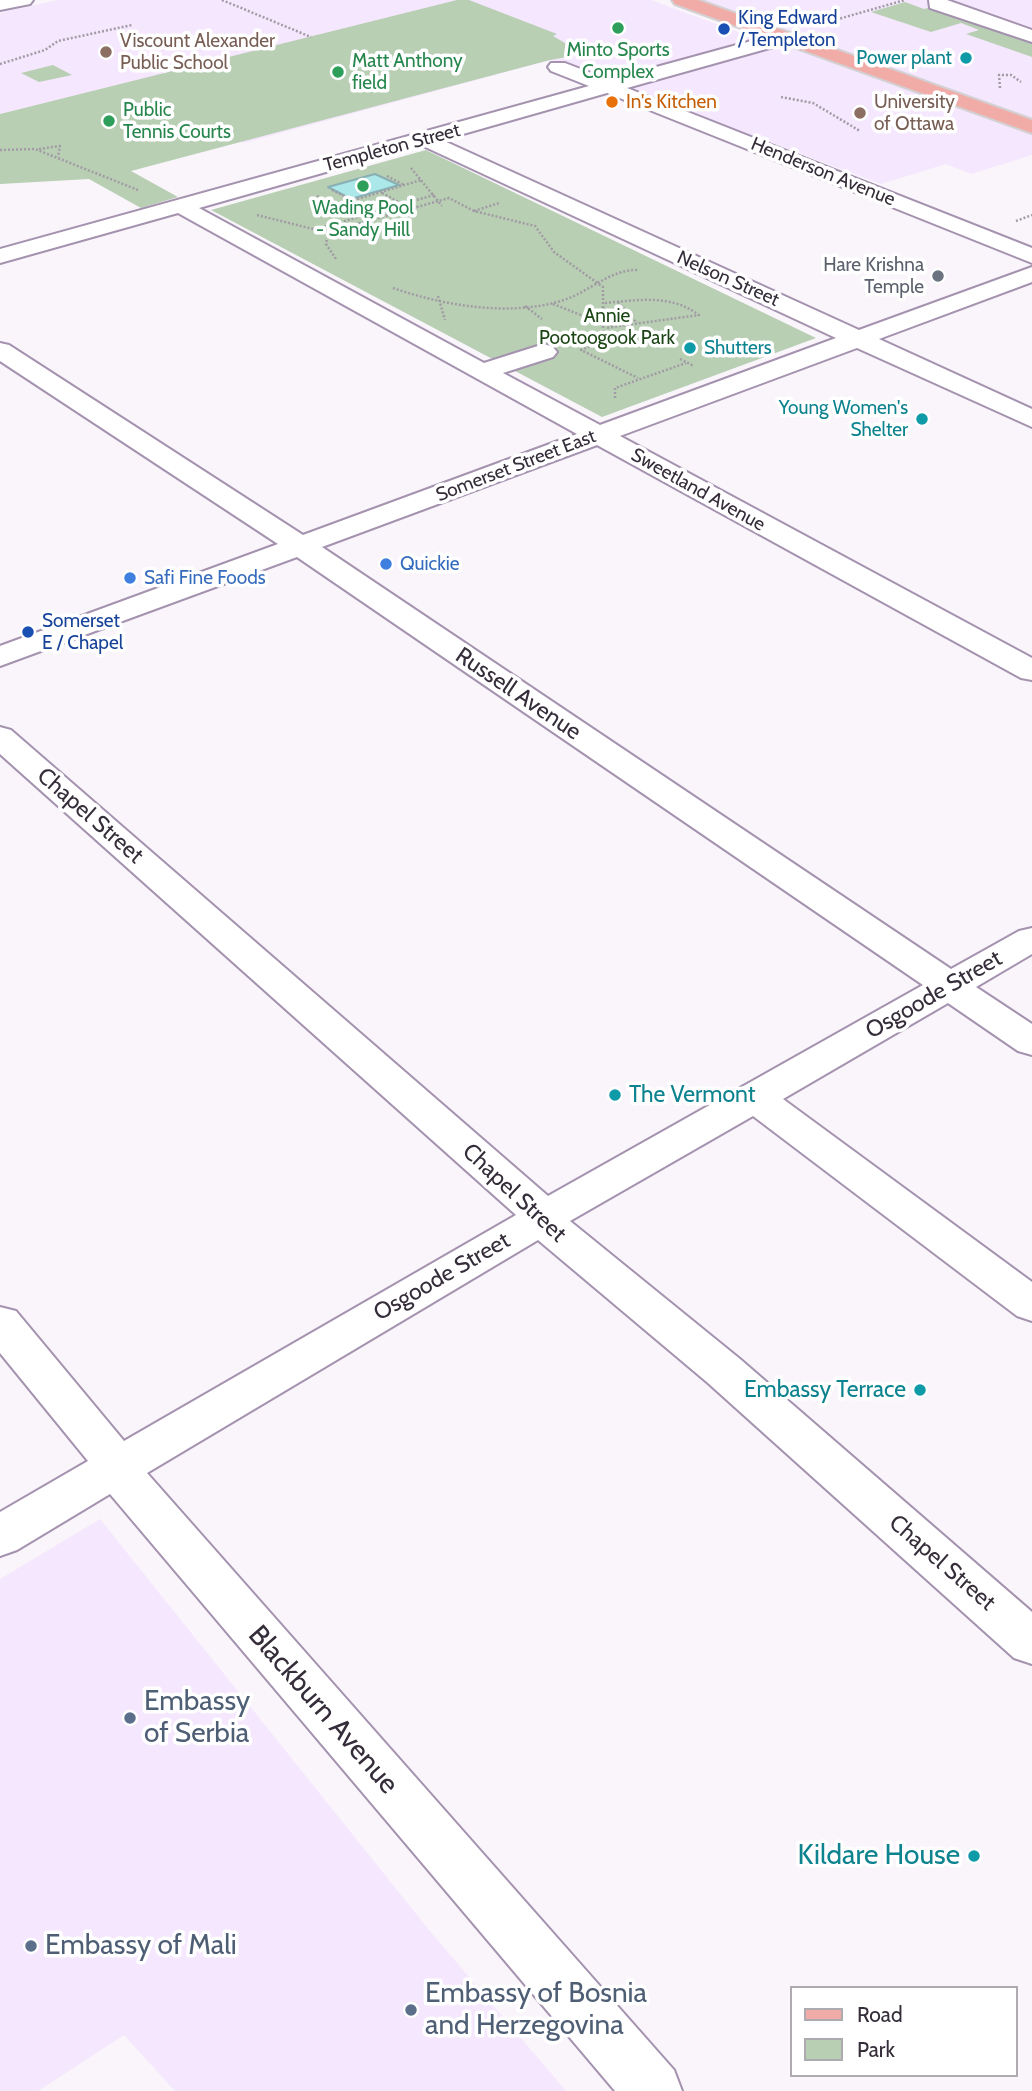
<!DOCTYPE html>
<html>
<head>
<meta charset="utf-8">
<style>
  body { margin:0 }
  #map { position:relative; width:1032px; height:2091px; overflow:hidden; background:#f9f5fb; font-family:Cabin,sans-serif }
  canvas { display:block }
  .legend { position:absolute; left:790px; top:1986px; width:228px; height:91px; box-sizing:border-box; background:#fff; border:2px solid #aeabb0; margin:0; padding:9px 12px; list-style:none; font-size:21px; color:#352d39 }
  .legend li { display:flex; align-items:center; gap:14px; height:35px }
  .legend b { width:35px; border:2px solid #aeabb0 }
</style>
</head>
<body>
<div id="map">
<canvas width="1032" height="2091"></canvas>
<ul class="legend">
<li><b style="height:9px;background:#f1aca8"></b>Road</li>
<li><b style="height:19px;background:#b8cfb4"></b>Park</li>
</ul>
</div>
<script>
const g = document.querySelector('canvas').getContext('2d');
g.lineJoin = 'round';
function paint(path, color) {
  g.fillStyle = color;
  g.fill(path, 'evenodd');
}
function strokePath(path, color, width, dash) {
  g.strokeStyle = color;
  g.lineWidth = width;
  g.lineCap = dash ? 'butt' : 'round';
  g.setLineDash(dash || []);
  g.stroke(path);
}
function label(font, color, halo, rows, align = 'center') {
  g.font = font + ' Cabin,sans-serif';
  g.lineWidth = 7;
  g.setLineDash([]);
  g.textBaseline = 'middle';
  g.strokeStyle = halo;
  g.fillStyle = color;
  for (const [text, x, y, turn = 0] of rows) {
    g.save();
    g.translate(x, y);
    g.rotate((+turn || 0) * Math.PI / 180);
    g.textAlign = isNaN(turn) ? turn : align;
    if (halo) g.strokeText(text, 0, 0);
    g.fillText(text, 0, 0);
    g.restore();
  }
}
paint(new Path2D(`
  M58 0H651L749 36 777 29 698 0H1032V155L971 174 946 164 881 184 550 60 244 143 126 83 0 114V13Z
  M100 1519 429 1930 566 2091H175L124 2035 38 2091H0V1579Z`), '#f5e7fd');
paint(new Path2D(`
  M457 0H469L557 34 553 36 584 54 550 60 131 171 178 197 141 208 89 179 0 184V114Z
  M905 2 924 9 932 7 1032 40V57L966 34 979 30 961 23 931 32 871 12Z
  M53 65 72 75 39 82 21 73Z
  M426 150 816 338 602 417 211 210Z`), '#b8cfb4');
const water = new Path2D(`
  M375 174 399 185 351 199 328 187Z`);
paint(water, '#ace7e9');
strokePath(water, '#88afb4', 2);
const minor = new Path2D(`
  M0 0H33L30 4 0 10Z
  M929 0H947L1032 30V42L930 8Z
  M784 32 793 38 791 42 627 88 1032 248V263L607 93 442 140 859 330 1032 267V282L879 339 1032 409V427L857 348 620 436 1032 658V680L1021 678 597 445 322 547 951 969 1019 931 1032 928V954L976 987 1032 1024V1055L1018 1051 948 1003 783 1099 1032 1282V1321L1017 1316 753 1116 570 1221 740 1359 1032 1612V1664L1014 1658 708 1383 538 1240 147 1473 674 2070 682 2091H615L110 1494 17 1550 0 1556V1512L88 1461 0 1353V1307L16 1311 124 1441 516 1215 0 754V727L11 730 548 1196 923 985 297 557 0 666V646L278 544 0 361V343L9 345 303 535 577 434 178 213 0 263V249L589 86 551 71 548 67 551 63H565L609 80ZM421 145 836 338 600 425 503 373 553 357 557 352 553 347 544 344 484 363 199 208Z`);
const major = new Path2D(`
  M672 0H698L1032 120V133L675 4Z`);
strokePath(minor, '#a492af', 4);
strokePath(major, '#d3d1d3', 4);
strokePath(new Path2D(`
  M222 0 311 37
  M821 24 905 0
  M0 64 45 50 58 41 132 25
  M1000 88 999 75H1011L1021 82
  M781 97 813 103 860 131
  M39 149 60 146 58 157
  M0 150 35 149 138 190
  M411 168 442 206
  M387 176 404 185
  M332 190 352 200
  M382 193 402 204
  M317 196 359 217
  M338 205 421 180
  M474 211 499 203
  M257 215 341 236
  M1016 221 1032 215
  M317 229 434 195
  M328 232 449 198 474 211 535 226 554 252 603 287V336L600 342 581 350 638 378
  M328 232 326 244 336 259
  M393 288C445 306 511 317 564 300 591 291 610 269 639 270
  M438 296 445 320
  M618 302 637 323
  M605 303C638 300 671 294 699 315L605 328
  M553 304 601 323
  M525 306 542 319
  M585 335 615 337
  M680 359 694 366
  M615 398V388L686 363`), '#a19ba4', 2.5, [2, 2]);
paint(minor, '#fff');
paint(major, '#f1aca8');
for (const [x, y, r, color] of [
  [618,28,7,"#2e9e5b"],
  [724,29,7,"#1a4fb4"],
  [106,52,7,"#8d6e63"],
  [966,58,7,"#0f9aa8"],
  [338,72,7,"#2e9e5b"],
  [612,102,7,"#e8710a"],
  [860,113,7,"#8d6e63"],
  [109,121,7,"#2e9e5b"],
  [363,186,7,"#2e9e5b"],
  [938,276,7,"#6b7280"],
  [690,348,7,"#0f9aa8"],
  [922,419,7,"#0f9aa8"],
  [386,564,7,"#3f7fe0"],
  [130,578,7,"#3f7fe0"],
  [28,632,7,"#1a4fb4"],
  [615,1095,7,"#0f9aa8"],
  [920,1390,7,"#0f9aa8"],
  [130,1718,7,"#5c6f8a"],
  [974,1856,7,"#0f9aa8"],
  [31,1946,7,"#5c6f8a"],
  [411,2010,7,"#5c6f8a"]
]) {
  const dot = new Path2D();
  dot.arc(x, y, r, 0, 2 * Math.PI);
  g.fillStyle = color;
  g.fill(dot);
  strokePath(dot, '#fff', 2.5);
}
label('19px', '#164399', '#fff', [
  ["King Edward",738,18],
  ["/ Templeton",738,40],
  ["Somerset",42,621],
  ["E / Chapel",42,643]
], 'left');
label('19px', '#785e54', '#fff', [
  ["Viscount Alexander",120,41],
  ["Public School",120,63],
  ["University",874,102],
  ["of Ottawa",874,124]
], 'left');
label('19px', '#27864d', '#fff', [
  ["Minto Sports",618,50],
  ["Complex",618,72],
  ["Matt Anthony",352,61,"left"],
  ["field",352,83,"left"],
  ["Public",123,110,"left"],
  ["Tennis Courts",123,132,"left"],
  ["Wading Pool",363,208],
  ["- Sandy Hill",363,230]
]);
label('19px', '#0d838f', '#fff', [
  ["Power plant",952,58],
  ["Shutters",704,348,"left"],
  ["Young Women's",908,408],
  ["Shelter",908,430]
], 'right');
label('19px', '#c56008', '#fff', [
  ["In's Kitchen",626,102]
], 'left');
label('19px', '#352d39', '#fff', [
  ["Templeton Street",392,148,-15],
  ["Henderson Avenue",823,172,22],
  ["Nelson Street",728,279,24],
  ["Somerset Street East",516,466,-21],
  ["Sweetland Avenue",698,490,29]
]);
label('19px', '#5b616d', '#fff', [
  ["Hare Krishna",924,265],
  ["Temple",924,287]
], 'right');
label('19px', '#1c4515', '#fff', [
  ["Annie",607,316],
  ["Pootoogook Park",607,338]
]);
label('19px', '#366cbe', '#fff', [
  ["Quickie",400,564],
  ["Safi Fine Foods",144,578]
], 'left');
label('23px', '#352d39', '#fff', [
  ["Russell Avenue",518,694,34],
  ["Chapel Street",90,816,41],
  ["Osgoode Street",934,995,-30],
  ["Chapel Street",514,1193,43],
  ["Osgoode Street",442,1277,-30],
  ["Chapel Street",942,1563,41]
]);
label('23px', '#0d838f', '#fff', [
  ["The Vermont",629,1095],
  ["Embassy Terrace",906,1390,"right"]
], 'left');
label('28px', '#4e5e75', '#fff', [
  ["Embassy",144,1702],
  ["of Serbia",144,1734],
  ["Embassy of Mali",45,1946],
  ["Embassy of Bosnia",425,1994],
  ["and Herzegovina",425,2026]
], 'left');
label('28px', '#352d39', '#fff', [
  ["Blackburn Avenue",323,1710,49]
]);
label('28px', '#0d838f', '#fff', [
  ["Kildare House",960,1856]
], 'right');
</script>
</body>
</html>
